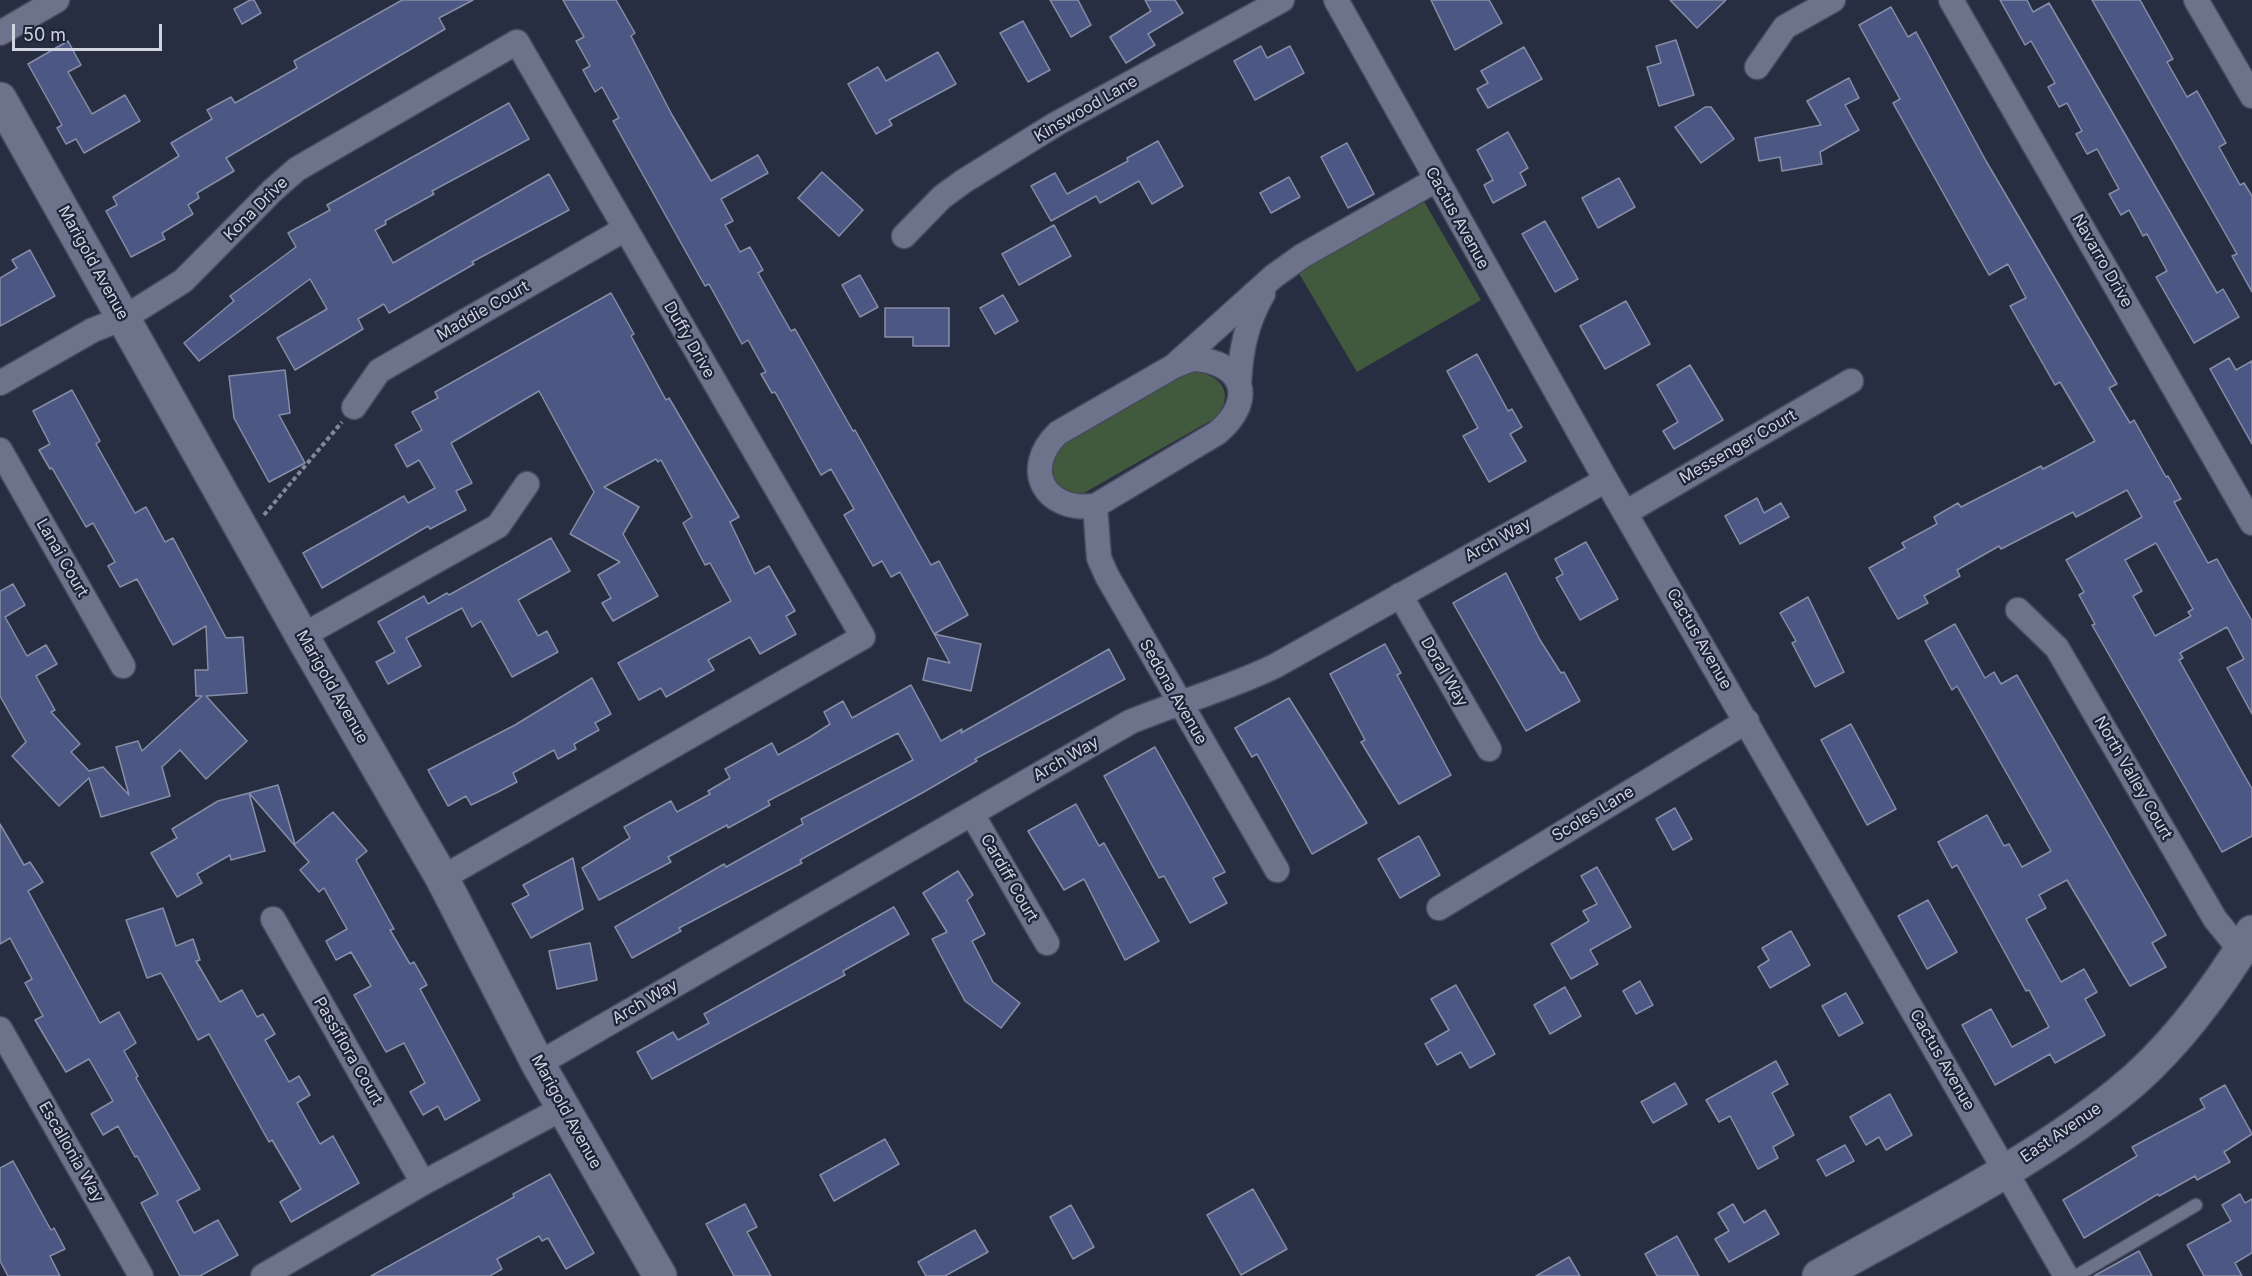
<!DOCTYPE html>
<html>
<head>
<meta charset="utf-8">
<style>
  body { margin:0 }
  #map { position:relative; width:2252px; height:1276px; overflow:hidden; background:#282e42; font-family:Inter,sans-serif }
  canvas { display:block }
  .scale { position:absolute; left:12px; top:24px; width:150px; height:27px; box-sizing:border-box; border:3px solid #d0d4e1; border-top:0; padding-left:8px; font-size:18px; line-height:21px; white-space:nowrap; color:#d0d4e1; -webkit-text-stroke:4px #1e2438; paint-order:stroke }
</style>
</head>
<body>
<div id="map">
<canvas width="2252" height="1276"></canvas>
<div class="scale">50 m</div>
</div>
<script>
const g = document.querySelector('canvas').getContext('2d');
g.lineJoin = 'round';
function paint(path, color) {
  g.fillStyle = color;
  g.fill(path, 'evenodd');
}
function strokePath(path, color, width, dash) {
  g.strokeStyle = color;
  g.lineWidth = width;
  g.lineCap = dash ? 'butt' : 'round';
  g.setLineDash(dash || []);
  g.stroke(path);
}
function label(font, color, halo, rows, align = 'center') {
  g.font = font + ' Inter,sans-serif';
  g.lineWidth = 4.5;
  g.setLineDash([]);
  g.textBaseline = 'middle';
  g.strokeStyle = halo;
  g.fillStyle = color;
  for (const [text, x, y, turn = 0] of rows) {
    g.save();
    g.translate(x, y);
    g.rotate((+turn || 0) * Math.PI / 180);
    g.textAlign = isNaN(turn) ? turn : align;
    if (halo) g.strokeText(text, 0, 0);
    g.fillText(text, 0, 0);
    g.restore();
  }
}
paint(new Path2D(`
  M1422 198 1481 300 1357 372 1297 270Z
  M1192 371C1220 374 1237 393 1215 418L1084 493 1075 495 1052 484 1049 459 1060 445Z`), '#41593c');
const building = new Path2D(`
  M250 0H254L261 13 242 24 234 9Z
  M402 0H473L439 18 445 29 226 158 234 171 197 193 199 198 188 205 193 214 162 233 165 239 131 257 106 211 117 205 113 197 179 156 171 143 212 119 207 110 231 97 235 103 297 68 294 61Z
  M563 0H616L635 33 631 36 672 115 711 181 758 155 768 173 721 199 733 221 725 225 740 252 750 247 763 270 758 273 791 331 795 329 853 431 855 430 931 565 939 561 968 615 934 634 981 644 971 691 923 680 928 658 950 663 900 572 891 577 882 561 873 566 844 515 854 509 831 469 821 475 775 392 772 393 761 374 766 372 748 340 742 344 709 284 705 286 613 121 619 118 602 87 595 92 583 70 590 66 576 41 584 37Z
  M1050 0H1078L1091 25 1071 37Z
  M1145 0H1175L1183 13 1148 34 1155 45 1126 63 1110 37 1151 11Z
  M1431 0H1489L1502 23 1455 50Z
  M1670 0H1726L1697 28Z
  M2000 0H2027L2033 12 2049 3 2217 293 2223 289 2239 317 2194 343 2156 277 2167 271 2147 234 2143 236 2129 210 2121 215 2109 194 2119 189 2097 149 2087 154 2076 134 2082 131 2067 103 2059 107 2048 87 2055 83 2031 41 2025 45Z
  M2092 0H2140L2173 59 2167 62 2187 97 2197 91 2226 143 2219 147 2240 185 2244 183 2252 196V292L2232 256 2237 254Z
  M1891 7 1908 37 1916 32 1986 161 2117 384 2109 388 2130 423 2134 420 2166 477 2168 476 2181 499 2174 502 2208 563 2217 559 2252 621V714L2227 668 2244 659 2227 627 2180 653 2183 658 2179 660 2252 789V836L2222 852 2092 625 2095 624 2079 595 2084 592 2066 560 2142 517 2127 490 2076 517 2073 512 2001 549 1999 546 1957 570 1960 576 1924 596 1928 603 1898 619 1869 568 1905 548 1902 543 1937 524 1934 517 1958 503 1961 507 2041 466 2043 469 2095 441 2060 382 2055 385 2010 306 2026 298 2008 264 1989 275 1893 103 1900 99 1859 25ZM2156 543 2193 609 2188 612 2191 616 2155 636 2133 596 2142 591 2125 560Z
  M1023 21 1050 70 1028 82 1000 33Z
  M1676 40 1694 95 1659 106 1647 67 1661 63 1656 46Z
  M68 41 81 65 68 72 92 114 125 95 140 121 84 153 76 139 66 144 57 128 62 125 28 64Z
  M1261 46 1267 58 1290 46 1304 73 1255 100 1234 61Z
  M1524 47 1542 79 1488 108 1477 89 1488 83 1481 71Z
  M938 52 956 84 889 120 892 125 876 134 848 84 878 67 886 81Z
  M1849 78 1859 98 1845 105 1859 130 1820 152 1822 164 1782 171 1780 157 1759 161 1755 138 1821 125 1807 101Z
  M509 103 529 139 432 191 434 194 385 221 386 224 375 230 393 263 549 174 569 210 472 262 474 264 389 313 384 304 358 319 363 329 295 370 277 338 327 309 310 279 199 361 184 343 234 301 230 296 296 247 288 233 330 210 327 205Z
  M1705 107H1711L1734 139 1701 163 1675 127Z
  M1508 132 1528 168 1520 173 1526 185 1493 203 1484 185 1493 180 1477 150Z
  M1158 141 1183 186 1152 204 1139 181 1100 203 1096 196 1051 221 1031 186 1055 173 1067 194 1128 161 1127 158Z
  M1347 143 1374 194 1348 208 1321 157Z
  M822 172 863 210 839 236 798 198Z
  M1289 177 1300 197 1271 213 1260 193Z
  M1619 178 1635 207 1598 228 1582 198Z
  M1545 221 1578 279 1555 292 1522 234Z
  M1054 225 1071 256 1019 285 1002 254Z
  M30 250 55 296 0 326V278L17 268 12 260Z
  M860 275 878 307 860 317 842 285Z
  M611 293 634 334 631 336 666 400 669 398 739 517 730 522 755 574 769 566 795 611 786 616 796 634 760 654 750 637 708 660 714 670 666 697 661 688 639 700 618 663 731 601 710 563 705 565 683 523 692 517 661 460 658 462 656 459 604 487 639 507 623 534 658 596 613 621 602 603 611 598 598 575 620 562 570 534 594 492 539 391 451 443 472 483 456 491 466 510 430 529 428 526 322 588 303 553 404 496 408 503 435 488 419 460 407 467 395 445 422 430 412 412 438 398 435 392Z
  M1003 295 1018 321 995 334 980 308Z
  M1626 301 1650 344 1605 369 1580 326Z
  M885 308H949V346H913V337H885Z
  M1477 354 1508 411 1512 409 1522 427 1510 434 1526 461 1489 482 1463 436 1478 428 1447 371Z
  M2229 358 2236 370 2252 361V444L2210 369Z
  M1690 365 1723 420 1674 449 1663 431 1678 422 1657 385Z
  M285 370 290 413 279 415 305 463 269 482 234 418 229 376Z
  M72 390 100 441 96 444 135 513 146 507 165 542 173 538 226 638 243 637 247 693 206 696 247 741 206 779 180 750 162 767 170 796 101 817 89 778 59 806 12 756 26 742 0 696V591L13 584 25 605 5 617 27 656 46 645 57 664 36 676 55 710 51 712 80 744 71 752 89 771 103 767 129 795 116 747 138 741 142 751 202 696H196L195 670H208L206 626 173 645 137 579 120 587 108 566 115 562 93 523 86 527 52 468 50 469 39 450 50 444 33 411Z
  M1757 498 1764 513 1781 503 1789 517 1740 544 1725 516Z
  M551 538 570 571 518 600 538 636 547 631 558 652 512 677 481 621 472 627 462 608 406 638 421 666 388 684 376 662 395 652 378 622 424 596 428 604 447 593 449 595Z
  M1586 542 1618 599 1580 620 1556 578 1563 574 1555 559Z
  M1506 573 1540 640 1561 673 1564 672 1580 701 1526 731 1453 603Z
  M1808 597 1844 672 1815 687 1792 643 1796 641 1780 613Z
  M1955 624 1985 678 1994 672 2001 684 2017 675 2166 935 2152 943 2166 967 2130 986 2067 880 2039 895 2046 908 2026 919 2061 982 2084 969 2097 992 2085 999 2105 1035 2055 1063 2050 1054 1995 1085 1962 1025 1991 1009 2012 1047 2049 1027 2029 990 2026 991 1957 865 1952 868 1938 842 1987 815 2004 846 2009 844 2022 867 2051 851 1957 686 1952 690 1925 641Z
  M1385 644 1401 673 1397 675 1451 775 1399 804 1361 742 1365 740 1330 674Z
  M1109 649 1125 679 975 759 977 761 922 793 800 860 802 863 679 928 681 931 632 958 615 927 724 864 726 867 803 824 801 819 913 760 898 733 768 801 770 805 728 828 727 825 668 857 671 862 599 900 582 868 630 838 624 827 671 801 677 812 710 794 708 791 730 778 725 769 772 743 778 755 810 737 830 724 824 712 843 701 852 718 911 685 941 741 962 729 961 733Z
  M592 678 611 714 595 723 599 730 574 744 576 749 558 759 554 750 513 773 517 782 498 792 471 805 466 796 448 806 428 770 515 725Z
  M1289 698 1367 823 1312 854 1257 754 1252 757 1235 728Z
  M1851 724 1896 809 1867 825 1821 740Z
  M1155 747 1225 872 1213 878 1227 903 1190 923 1164 876 1159 878 1104 776Z
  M278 785 295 844 333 812 367 851 356 860 394 929 390 930 410 964 414 962 427 985 420 989 480 1100 445 1120 438 1106 423 1115 410 1092 425 1083 404 1043 386 1052 354 995 371 986 351 952 336 960 326 941 347 929 324 888 319 892 300 870 309 862 249 793Z
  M249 793 265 851 231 860 230 855 197 874 202 883 177 897 151 853 177 838 172 829 218 801Z
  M1076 804 1099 846 1104 843 1159 941 1125 960 1084 879 1064 890 1028 831Z
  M1675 808 1692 839 1673 850 1656 819Z
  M0 824 24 865 30 862 43 882 28 891 100 1023 119 1012 136 1043 124 1051 138 1076 136 1078 200 1189 177 1201 194 1233 218 1220 238 1255 200 1276H180L141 1203 158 1194 137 1156 135 1157 118 1126 103 1135 91 1114 113 1101 89 1059 66 1072 35 1020 43 1016 25 983 32 979 10 938 0 944Z
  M1419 836 1440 875 1400 898 1378 859Z
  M573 858 583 909 531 938 512 904 529 895 523 885Z
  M1597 867 1631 927 1590 950 1598 964 1571 979 1551 944 1589 921 1583 911 1597 904 1581 876Z
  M958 871 973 895 967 900 985 934 972 941 993 982 1020 1003 1001 1028 965 1001 932 939 947 932 923 893Z
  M1928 900 1957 952 1927 969 1898 916Z
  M894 907 909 934 843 971 845 975 652 1079 637 1052 673 1032 678 1040 709 1023 704 1014Z
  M163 908 176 946 193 939 200 960 196 961 220 1002 242 990 257 1017 263 1014 275 1034 265 1040 289 1082 299 1076 310 1095 297 1103 320 1144 333 1136 359 1183 291 1222 280 1202 301 1189 272 1140 269 1142 209 1034 198 1040 161 973 147 978 126 920Z
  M1791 931 1810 965 1770 988 1758 967 1769 960 1762 948Z
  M590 943 597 980 557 989 549 951Z
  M1640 981 1653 1005 1636 1014 1623 991Z
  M1456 985 1495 1054 1470 1068 1461 1052 1437 1065 1425 1044 1449 1030 1431 999Z
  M1565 987 1581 1016 1550 1034 1534 1005Z
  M1846 993 1863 1023 1839 1036 1822 1006Z
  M1776 1061 1788 1084 1772 1093 1794 1135 1773 1147 1778 1158 1758 1169 1730 1116 1719 1122 1706 1100Z
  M1675 1083 1687 1104 1653 1123 1641 1102Z
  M2225 1085 2252 1134 2224 1152 2230 1162 2197 1180 2195 1176 2159 1196 2158 1194 2084 1238 2063 1200 2137 1156 2132 1147 2205 1108 2200 1099Z
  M1890 1094 1912 1135 1886 1150 1879 1137 1866 1145 1850 1117Z
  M885 1139 899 1164 834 1201 820 1175Z
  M1845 1145 1854 1161 1826 1176 1817 1160Z
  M13 1161 51 1230 54 1228 65 1249 50 1256 60 1276H8L0 1261V1168Z
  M550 1174 594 1253 566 1269 548 1238 542 1241 539 1236 497 1259 502 1269 490 1276H371L514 1197 513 1194Z
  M1253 1189 1287 1249 1241 1275 1207 1215Z
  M2240 1194 2245 1203 2252 1199V1253L2235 1263 2242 1276H2204L2187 1245 2231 1221 2222 1205Z
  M745 1204 757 1227 747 1232 771 1276H734L706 1224Z
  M1733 1204 1744 1223 1765 1210 1779 1234 1729 1262 1715 1239 1729 1231 1718 1213Z
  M1071 1205 1094 1247 1073 1259 1050 1217Z
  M975 1230 988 1252 945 1276H926L918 1262Z
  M1677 1236 1699 1276H1657L1645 1254Z
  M2139 1251 2152 1276H2094Z
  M1569 1257 1580 1276H1536Z`);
paint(building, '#4c5784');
strokePath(building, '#868ea7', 1.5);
const lane = new Path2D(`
  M2076 1276 2196 1205`);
const street = new Path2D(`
  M1336 0 1606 480 2066 1276
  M1951 0 2252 523
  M2196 0 2252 96
  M0 33 57 0
  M1757 67 1785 27 1833 0
  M904 236 942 197 964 181 1056 124 1282 0
  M1192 359C1244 361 1257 400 1217 433L1095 506C1044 512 1021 469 1058 433L1174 366Z
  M1175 365 1274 276 1302 256 1436 180
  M0 383 93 330 124 318 183 281 273 190 297 169 517 42 863 637 442 878
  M1239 383C1241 350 1246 323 1263 294
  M354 407 379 371 625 229
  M0 450 123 666
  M1095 506 1099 558 1107 576 1277 870
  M1625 513 1851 381
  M1400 595 1489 749
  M2018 610 2057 648 2215 919 2241 951
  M302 636 498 526 527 484
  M972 814 1047 943
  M1439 908 1747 721
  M273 919 423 1183
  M0 1029 141 1276
  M538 1064 1130 722C1178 702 1228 689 1275 666L1606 480
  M263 1276 423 1183 563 1108`);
const secondary = new Path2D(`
  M0 99 302 636 442 878 538 1064 660 1276
  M1819 1276C1920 1219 2028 1166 2119 1093 2173 1050 2216 991 2252 932`);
strokePath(lane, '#464a5c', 15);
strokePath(street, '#464a5c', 27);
strokePath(secondary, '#464a5c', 36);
strokePath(new Path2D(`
  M264 515 342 422`), '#838899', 4, [4.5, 3]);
strokePath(lane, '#6c738b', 12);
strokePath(street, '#6c738b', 24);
strokePath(secondary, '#6c738b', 33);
label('16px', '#d0d4e1', '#1e2438', [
  ["Kinswood Lane",1086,109,-30],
  ["Kona Drive",256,209,-45],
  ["Cactus Avenue",1457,218,61],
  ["Navarro Drive",2102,261,60],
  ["Marigold Avenue",93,263,61],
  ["Maddie Court",483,311,-30],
  ["Duffy Drive",689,340,60],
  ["Messenger Court",1738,447,-30],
  ["Arch Way",1498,540,-29],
  ["Lanai Court",62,558,60],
  ["Cactus Avenue",1699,639,60],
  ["Doral Way",1444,672,60],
  ["Marigold Avenue",332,687,60],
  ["Sedona Avenue",1173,692,60],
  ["Arch Way",1066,759,-30],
  ["North Valley Court",2133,778,60],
  ["Scoles Lane",1593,814,-31],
  ["Cardiff Court",1009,878,60],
  ["Arch Way",645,1002,-30],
  ["Passiflora Court",348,1051,60],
  ["Cactus Avenue",1942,1060,60],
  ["Marigold Avenue",566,1112,61],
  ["East Avenue",2061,1133,-34],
  ["Escallonia Way",71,1152,60]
]);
</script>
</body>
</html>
